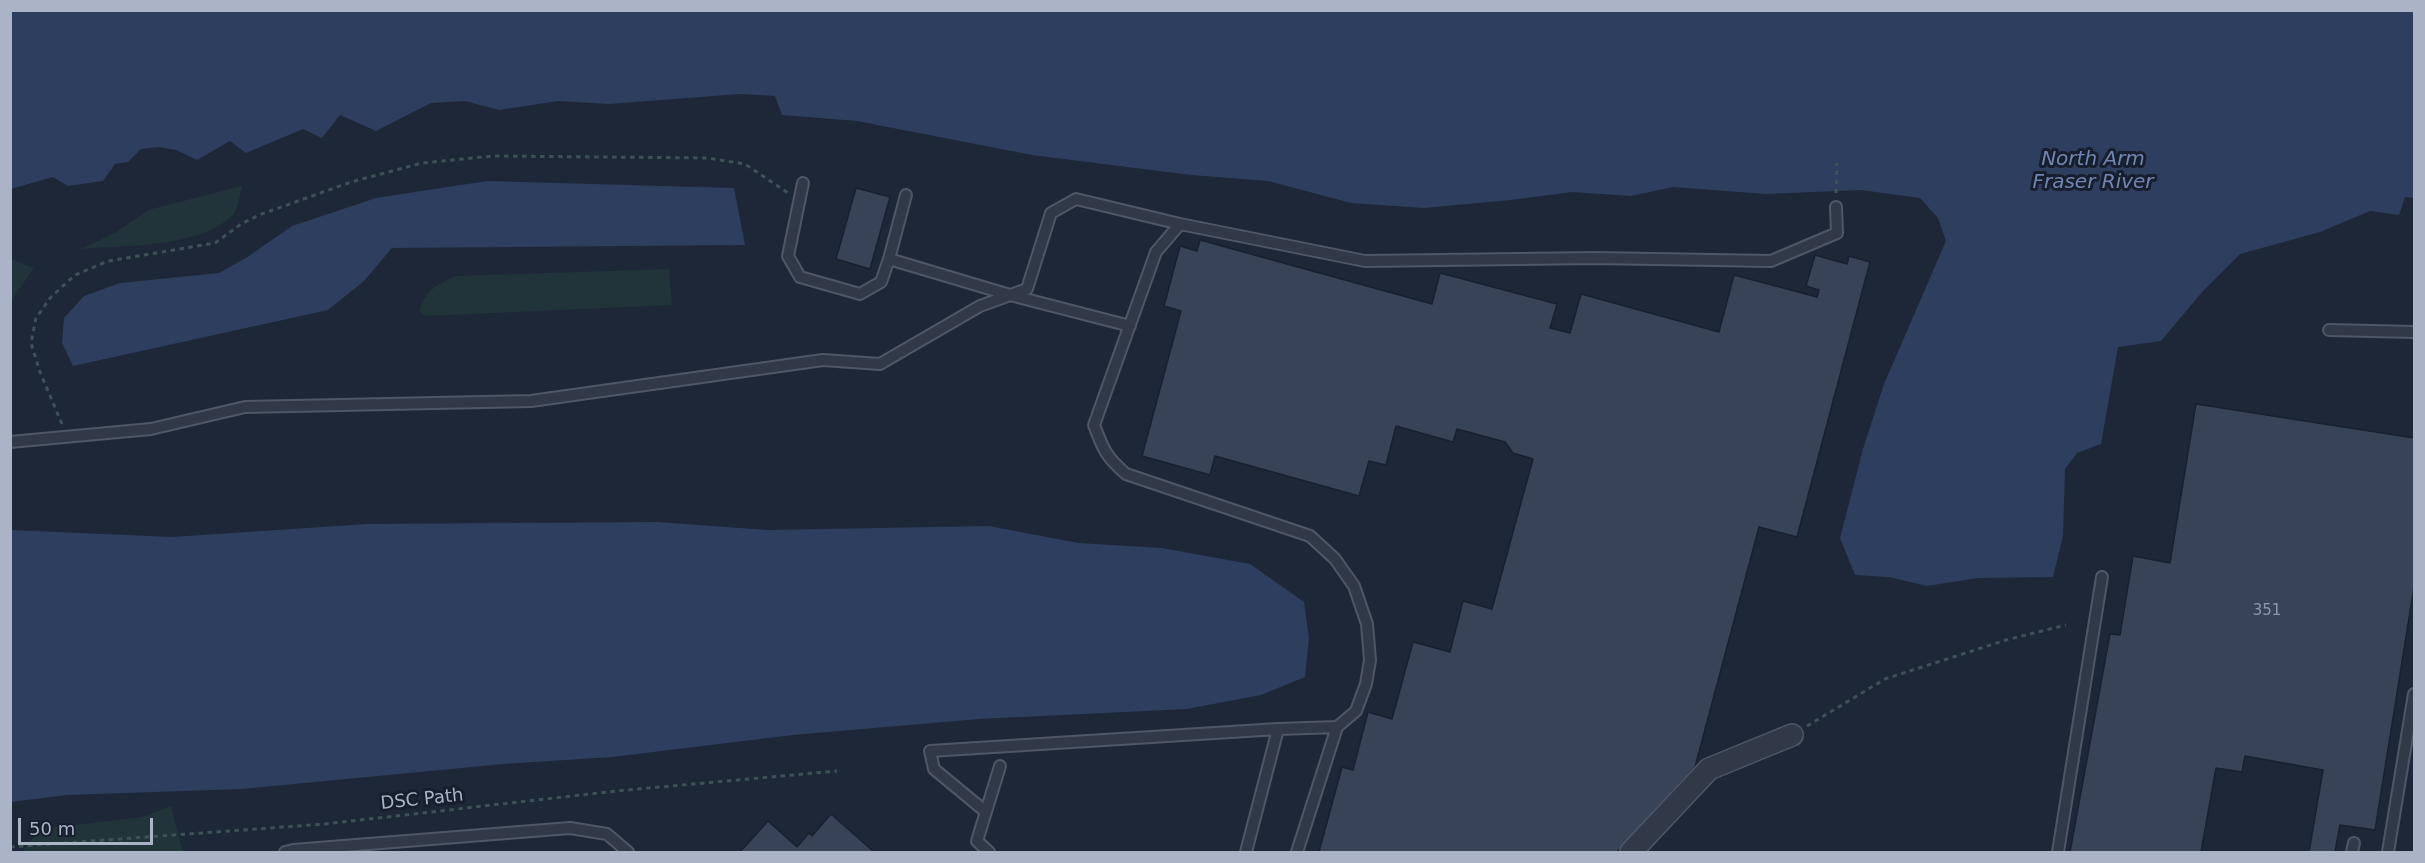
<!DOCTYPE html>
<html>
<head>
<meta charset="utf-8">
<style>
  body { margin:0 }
  #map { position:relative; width:2425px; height:863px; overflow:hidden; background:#1e2738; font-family:"DejaVu Sans",sans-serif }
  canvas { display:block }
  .frame { position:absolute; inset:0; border:12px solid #abb3c6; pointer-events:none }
  .scale { position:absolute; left:18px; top:818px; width:135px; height:27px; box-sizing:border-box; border:3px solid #abb3c6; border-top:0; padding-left:8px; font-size:18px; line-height:21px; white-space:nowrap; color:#abb3c6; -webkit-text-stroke:4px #171e2d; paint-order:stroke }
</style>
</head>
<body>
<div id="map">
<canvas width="2425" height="863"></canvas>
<div class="frame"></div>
<div class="scale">50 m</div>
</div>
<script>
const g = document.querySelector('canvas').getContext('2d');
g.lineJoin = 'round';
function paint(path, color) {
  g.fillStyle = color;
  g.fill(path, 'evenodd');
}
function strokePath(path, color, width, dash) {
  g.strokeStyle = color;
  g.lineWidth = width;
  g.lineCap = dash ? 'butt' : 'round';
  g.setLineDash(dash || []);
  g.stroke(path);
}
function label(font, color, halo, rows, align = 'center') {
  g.font = font + ' "DejaVu Sans",sans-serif';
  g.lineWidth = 6;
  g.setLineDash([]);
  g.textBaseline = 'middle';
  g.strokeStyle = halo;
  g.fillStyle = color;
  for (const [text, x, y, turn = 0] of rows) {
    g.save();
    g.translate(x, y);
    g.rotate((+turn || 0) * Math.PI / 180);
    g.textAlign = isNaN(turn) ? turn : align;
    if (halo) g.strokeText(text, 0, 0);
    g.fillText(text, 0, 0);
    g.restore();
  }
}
paint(new Path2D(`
  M242 186C240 195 238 210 232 216 199 248 125 245 81 249L117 232 148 210Z
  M11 259 34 268 11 301 10 259Z
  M669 269 672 305 426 316 419 311C426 290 438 283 457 276Z
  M171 806 183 852H22L40 829 142 817Z`), '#203439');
paint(new Path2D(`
  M11 10 2414 11V198L2405 197 2399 215 2370 211 2320 232 2240 254 2203 291 2161 341 2118 347 2101 444 2077 453 2065 469 2063 536 2053 577 1978 578 1927 586 1889 577 1855 575 1840 538 1863 449 1884 384 1946 241 1938 218 1920 198 1861 190 1766 194 1673 187 1631 196 1572 192 1511 200 1424 208 1351 203 1268 181 1191 175 1032 155 857 121 782 115 775 96 740 94 609 104 558 101 499 110 465 101 431 103 376 131 340 115 322 138 303 129 246 153 230 141 197 160 176 150 159 147 141 149 128 162 115 164 103 181 68 186 53 177 11 189Z
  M487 181 734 188 745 245 392 248 364 281 328 310 73 366 62 343 64 318 84 296 120 283 219 273 246 258 292 226 376 198Z
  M657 522 768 530 989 526 1078 543 1162 548 1250 564 1304 602 1309 638 1305 677 1261 695 1187 709 979 719 793 735 612 757 503 764 242 789 67 795 11 802V530L172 537 367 524Z`), '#2d3e5e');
const building = new Path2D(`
  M856 188 890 197 870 269 836 259Z
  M1200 240 1432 304 1440 273 1557 304 1550 328 1570 333 1581 294 1719 332 1734 275 1817 297 1819 290 1806 286 1815 255 1847 264 1849 256 1870 262 1797 537 1759 527 1695 767 1617 852H1319L1342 767 1353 770 1368 712 1392 719 1413 642 1450 652 1463 601 1492 609 1533 459 1513 453 1505 442 1457 429 1453 442 1396 426 1386 465 1369 461 1359 496 1215 456 1210 475 1142 456 1181 311 1164 306 1180 246 1197 251Z
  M2196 404 2414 438V587L2375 830 2340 825 2335 852H2309L2323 770 2245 756 2242 772 2216 768 2201 852H2070L2110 634 2120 635 2133 556 2170 563Z
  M831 814 874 852H740L768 821 797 847 809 833 812 836Z`);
paint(building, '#394358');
strokePath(building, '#19202f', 1.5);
const service = new Path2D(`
  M803 183 788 256 800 277 860 294 881 282 889 259 906 195
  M889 259 1010 295 1130 326
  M2329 330 2414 332
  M10 442 151 429 245 407 531 401 823 360 880 364 980 306 1027 289 1051 213 1076 199 1180 224
  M986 812 934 769 930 751 1278 729 1337 727 1356 711 1366 684 1370 660 1367 624 1354 586 1335 559 1310 536 1126 474C1106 457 1103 449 1094 425L1156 252 1180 224 1365 261 1595 258 1771 261 1837 233 1836 207
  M285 852 293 850 570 828 607 834 628 852
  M989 852 977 841 1000 766
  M1246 852 1278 729
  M1297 852 1337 727
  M2058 852 2102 577
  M2352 852 2354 843
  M2388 852 2414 694`);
const minor = new Path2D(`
  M1631 852 1709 769 1792 735`);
strokePath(service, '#4f5667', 14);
strokePath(minor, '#4f5667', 24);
strokePath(new Path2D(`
  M1836 193 1837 163
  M62 424 40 372 31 343 36 318 51 297 75 275 108 261 215 243 241 224 259 215 351 182 422 163 493 156 707 158 745 164 788 193
  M1807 726 1885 679 2006 640 2066 625
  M10 847 325 824 616 791 837 771`), '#3d5157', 3, [4.5, 4.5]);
strokePath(service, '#313948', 10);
strokePath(minor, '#313948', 21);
label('15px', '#8e97aa', null, [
  ["351",2267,611]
]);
label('18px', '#abb3c6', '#171e2d', [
  ["DSC Path",422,800,-6]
]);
label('italic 20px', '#7086b1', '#171e2d', [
  ["North Arm",2093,160],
  ["Fraser River",2093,183]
]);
</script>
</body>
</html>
